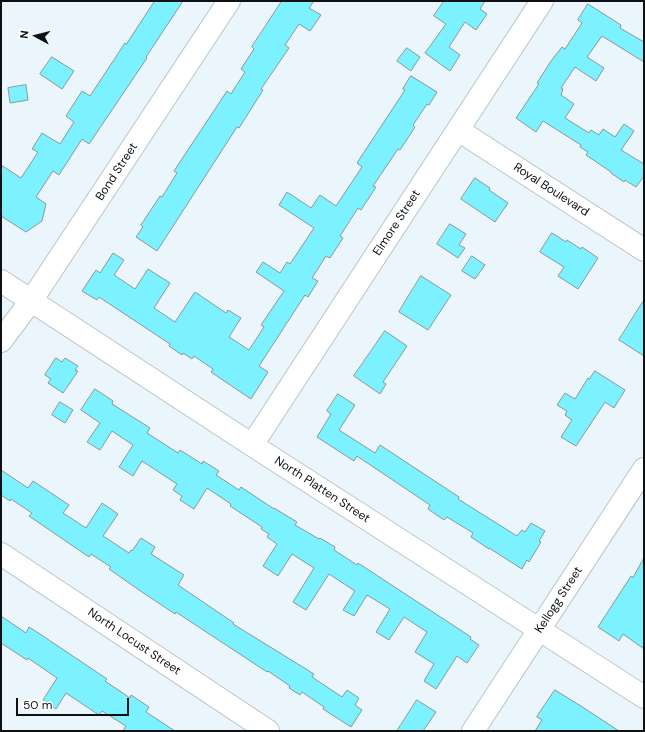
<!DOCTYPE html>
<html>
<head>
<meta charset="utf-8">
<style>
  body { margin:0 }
  #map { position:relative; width:645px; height:732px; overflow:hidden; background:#eaf5fc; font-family:"DM Sans",sans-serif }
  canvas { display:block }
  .frame { position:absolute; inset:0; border:2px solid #0e1114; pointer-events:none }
  .north { position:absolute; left:16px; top:16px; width:40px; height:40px; -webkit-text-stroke:3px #fff; paint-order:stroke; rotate:277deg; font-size:11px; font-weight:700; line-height:16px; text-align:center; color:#0e1114 }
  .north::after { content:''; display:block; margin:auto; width:14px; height:18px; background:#0e1114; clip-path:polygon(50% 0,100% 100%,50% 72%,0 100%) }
  .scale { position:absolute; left:16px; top:698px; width:113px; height:18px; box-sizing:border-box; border:2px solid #0e1114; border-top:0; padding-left:5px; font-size:12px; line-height:14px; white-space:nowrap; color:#0e1114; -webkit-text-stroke:3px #fff; paint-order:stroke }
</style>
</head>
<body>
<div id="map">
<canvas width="645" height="732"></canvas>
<div class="frame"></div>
<div class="north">N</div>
<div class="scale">50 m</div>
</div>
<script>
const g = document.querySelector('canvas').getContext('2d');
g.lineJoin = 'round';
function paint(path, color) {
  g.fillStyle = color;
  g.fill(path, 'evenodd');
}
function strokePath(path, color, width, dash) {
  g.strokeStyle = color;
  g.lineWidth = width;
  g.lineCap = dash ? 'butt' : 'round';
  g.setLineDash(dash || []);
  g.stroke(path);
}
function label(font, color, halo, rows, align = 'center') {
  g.font = font + ' "DM Sans",sans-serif';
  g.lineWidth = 3;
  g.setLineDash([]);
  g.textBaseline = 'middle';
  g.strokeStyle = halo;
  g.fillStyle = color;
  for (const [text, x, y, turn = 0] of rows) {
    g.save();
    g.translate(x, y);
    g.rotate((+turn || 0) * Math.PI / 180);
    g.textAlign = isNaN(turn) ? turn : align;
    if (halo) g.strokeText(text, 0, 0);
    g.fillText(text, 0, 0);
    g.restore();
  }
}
const building = new Path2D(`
  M155 1H183L146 57 147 58 89 144 82 139 59 175 53 171 36 197 46 204 42 221 26 232 1 216V165L21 178 38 152 32 149 42 133 60 144 74 122 66 116 82 91 90 96 125 43 126 44Z
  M282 1H314L309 8 321 15 310 31 299 24 285 45 289 48 261 89 263 90 239 128 237 127 157 251 136 237 143 227 141 225 160 196 162 197 177 173 174 171 227 91 231 94 245 72 241 69 254 49 252 47Z
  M444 1H485L480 9 487 14 476 30 465 22 449 47 460 55 450 71 425 53 446 24 434 16Z
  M588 4 621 25 620 28 644 42V62L602 36 587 57 604 68 596 81 575 67 561 88 563 89 561 95 574 104 565 118 589 133 591 130 599 135 603 129 615 137 624 124 634 131 621 150 644 164V176L636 187 625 180 624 182 611 173V172L586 155 588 152 580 147 581 145 543 121 536 132 516 118 539 84 537 83 551 61 562 47 565 49 582 23 578 20Z
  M407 48 420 57 411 71 397 61Z
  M52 57 74 71 62 89 40 74Z
  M411 76 437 92 429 105 427 104 413 125 415 127 400 150 398 149 373 186 376 187 361 210 358 208 340 236 343 238 330 258 326 256 312 278 318 281 308 297 305 295 259 366 268 372 251 399 211 372 213 369 194 356 192 359 183 353 182 355 169 346 170 344 99 297 97 300 82 291 96 270 100 273 113 253 124 260 114 275 135 289 148 269 170 283 154 308 175 322 195 292 226 313 228 310 241 318 229 337 249 350 264 327 261 325 284 291 256 272 263 262 280 273 287 262 290 264 314 228 279 205 287 192 311 208 320 195 336 206 362 167 357 163 405 90 403 89Z
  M26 85 28 100 10 103 8 88Z
  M475 178 490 188 489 190 508 203 495 222 461 199Z
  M450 224 466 234 459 245 465 248 458 258 437 244Z
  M552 233 566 242 567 240 581 249 582 247 598 258 578 289 558 276 564 267 540 252Z
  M472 256 485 265 475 279 462 271Z
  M421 276 451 295 428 330 399 312Z
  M644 300V356L619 340Z
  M385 331 407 346 383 382 386 384 380 394 354 376Z
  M56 358 62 362 65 358 78 366 75 370 78 371 63 393 48 383 51 379 45 375Z
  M595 371 625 390 614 408 605 402 576 446 561 437 572 420 565 415 567 411 557 405 565 393 575 399 588 378 589 379Z
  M95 389 113 401 112 404 150 428 147 433 178 453 180 450 202 464 203 461 219 471 216 475 239 490 241 487 274 509V508L297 522 295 525 319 539 320 538 335 547 334 550 357 565 358 563 471 637 470 639 479 645 467 663 457 656 436 689 424 681 434 664 415 652 427 632 404 617 389 640 376 632 390 609 367 595 354 616 343 610 355 591 329 574 306 610 293 602 314 568 292 554 278 576 263 566 277 544 267 537 269 534 261 529 262 527 230 506 231 504 207 488 194 509 180 500 182 496 173 490 177 484 142 461 133 476 119 467 133 445 112 431 100 450 87 442 100 423 81 410Z
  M338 394 355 405 339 430 375 453 380 445 459 497 458 499 517 536 522 530 525 532 531 523 545 531 539 541 541 542 529 562 527 560 522 569 489 548V549L471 537 473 533 447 517 444 520 428 509 430 505 357 456 354 461 317 437 331 414 327 411Z
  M60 402 73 410 65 423 52 415Z
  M1 470 28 488 33 481 69 505 63 513 86 528 102 503 118 514 103 536 129 553 131 550 132 551 141 538 155 547 151 554 184 575 178 585 234 623 233 624 314 674 312 677 342 697 347 690 359 698 355 705 362 710 351 727 323 709 324 707 302 692 300 695 289 688 290 686 268 671 267 672 176 612 175 614 139 590 109 569 111 567 91 554 89 557 29 516 32 513 11 499 10 501 1 495Z
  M644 558V649L623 634 619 641 598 627 631 576 633 577Z
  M1 616 26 633 29 627 43 636 107 679 105 681 130 698 131 695 149 707 146 712 175 731H123L126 726 102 711 99 715 66 693 56 709 43 700 57 678 28 658 27 660 1 643Z
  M555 690 584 708 619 731H535L542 720 537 717Z
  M417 700 436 712 423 731H397Z`);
paint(building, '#7cf1ff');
strokePath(building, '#8a9799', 1);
const minor = new Path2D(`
  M458 130 644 250
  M1 281 252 445 644 697
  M1 341 31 301 229 1
  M252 445 542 1
  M1 554 268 731
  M473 731 644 469`);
strokePath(minor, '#b9c4ca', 24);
strokePath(minor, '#fff', 22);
label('12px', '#0e1114', '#fff', [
  ["Bond Street",117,172,-57],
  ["Royal Boulevard",551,190,33],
  ["Elmore Street",397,223,-57],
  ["North Platten Street",322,490,33],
  ["Kellogg Street",559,600,-57],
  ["North Locust Street",134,642,34]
]);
</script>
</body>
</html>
